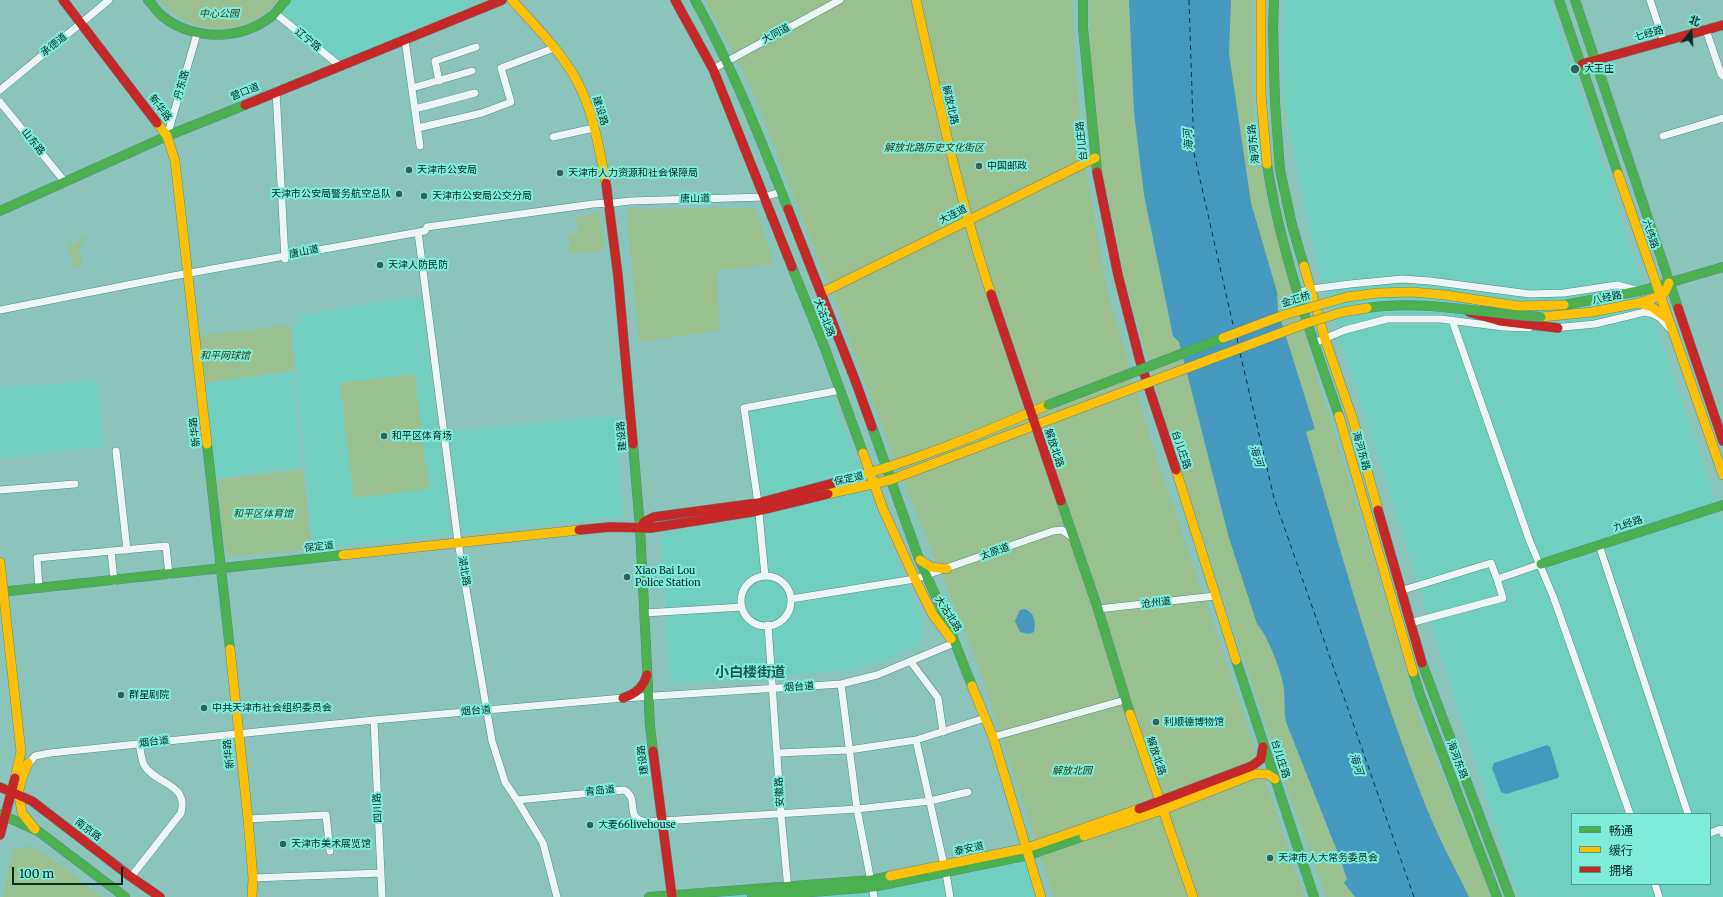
<!DOCTYPE html>
<html>
<head>
<meta charset="utf-8">
<style>
  body { margin:0 }
  #map { position:relative; width:1723px; height:897px; overflow:hidden; background:#8ac4bb; font-family:Merriweather,"Noto Sans SC",serif }
  canvas { display:block }
  .legend { position:absolute; left:1571px; top:813px; width:140px; height:72px; box-sizing:border-box; background:#7febd9; border:1px solid #4f9e91; margin:0; padding:5px 7px; list-style:none; font-size:12px; color:#062a25 }
  .legend li { display:flex; align-items:center; gap:8px; height:20px }
  .legend b { width:20px; border:1px solid #4f9e91 }
  .north { position:absolute; left:1671px; top:12px; width:40px; height:40px; -webkit-text-stroke:3px #7febd9; paint-order:stroke; rotate:18deg; font-size:11px; font-weight:700; line-height:16px; text-align:center; color:#062a25 }
  .north::after { content:''; display:block; margin:auto; width:14px; height:18px; background:#062a25; clip-path:polygon(50% 0,100% 100%,50% 72%,0 100%) }
  .scale { position:absolute; left:12px; top:867px; width:111px; height:18px; box-sizing:border-box; border:2px solid #062a25; border-top:0; padding-left:5px; font-size:12px; line-height:14px; white-space:nowrap; color:#062a25; -webkit-text-stroke:3px #7febd9; paint-order:stroke }
</style>
</head>
<body>
<div id="map">
<canvas width="1723" height="897"></canvas>
<ul class="legend">
<li><b style="height:5px;background:#4caf50"></b>畅通</li>
<li><b style="height:5px;background:#ffc107"></b>缓行</li>
<li><b style="height:5px;background:#c62828"></b>拥堵</li>
</ul>
<div class="north">北</div>
<div class="scale">100 m</div>
</div>
<script>
const g = document.querySelector('canvas').getContext('2d');
g.lineJoin = 'round';
function paint(path, color) {
  g.fillStyle = color;
  g.fill(path, 'evenodd');
}
function strokePath(path, color, width, dash) {
  g.strokeStyle = color;
  g.lineWidth = width;
  g.lineCap = dash ? 'butt' : 'round';
  g.setLineDash(dash || []);
  g.stroke(path);
}
function label(font, color, halo, rows, align = 'center') {
  g.font = font + ' Merriweather,"Noto Sans SC",serif';
  g.lineWidth = 4;
  g.setLineDash([]);
  g.textBaseline = 'middle';
  g.strokeStyle = halo;
  g.fillStyle = color;
  for (const [text, x, y, turn = 0] of rows) {
    g.save();
    g.translate(x, y);
    g.rotate((+turn || 0) * Math.PI / 180);
    g.textAlign = isNaN(turn) ? turn : align;
    if (halo) g.strokeText(text, 0, 0);
    g.fillText(text, 0, 0);
    g.restore();
  }
}
paint(new Path2D(`
  M293 0H480L341 62 281 14Z
  M1286 0H1550L1652 312 1723 521V897H1519L1319 272 1296 163 1284 98 1282 48ZM1572 814H1710V884H1572Z
  M420 296 451 534 314 548 292 325 302 323 301 315Z
  M294 371 302 467 216 478 205 384Z
  M98 380 104 446 0 458V388Z
  M831 394 877 512 924 625 923 636 919 644 891 658 856 669 758 679 671 683 661 534 765 516 749 409Z
  M617 415 623 517 462 533 449 432Z
  M1026 851 1038 897H709L875 883Z`), '#71cfc0');
paint(new Path2D(`
  M159 0H279C248 38 190 37 159 0Z
  M705 0H1072L1077 94 1087 176 1106 286 1151 441 1224 656 1304 897H1054L974 653 895 460 835 300 750 85Z
  M1089 0H1253L1251 64 1254 127 1270 215 1319 384 1391 617 1418 715 1492 897H1327L1292 801 1241 650 1170 435 1125 281 1099 155 1090 70Z
  M755 208 774 264 717 270 720 330 639 342 627 209Z
  M599 213 604 251 570 253 569 235 578 232 577 217Z
  M85 237 86 238 79 247 83 265 73 267 67 242H70L71 246 77 244V240Z
  M290 325 295 370 205 383 199 336Z
  M415 374 429 489 354 498 340 383Z
  M303 470 312 549 227 557 217 480Z
  M30 846 48 856 102 897H3L13 851Z`), '#99c08e');
paint(new Path2D(`
  M1129 0H1231L1229 53 1251 203 1277 292 1278 311 1315 429 1306 432C1343 559 1378 687 1427 809 1439 839 1455 868 1469 897H1355L1344 883 1347 879 1341 861 1286 722C1284 711 1285 699 1284 688 1282 673 1267 634 1257 624L1229 538 1179 342 1173 336 1144 195 1134 112Z
  M1025 609C1035 613 1036 622 1034 632L1029 634 1020 632 1015 621 1020 610Z
  M1547 745 1550 747 1559 776 1558 778 1506 794 1501 792 1492 768 1494 763Z`), '#4599bf');
strokePath(new Path2D(`
  M1189 0 1194 153 1234 329
  M1237 338 1238 344
  M1240 353 1274 498 1414 897`), '#0c324b', 1, [5, 4]);
const street = new Path2D(`
  M1650 0 1664 42
  M275 13 340 66
  M1706 30 1721 74 1723 76
  M405 40 420 146
  M713 69 840 0
  M439 81 435 61 476 47
  M412 88 472 71
  M0 90 109 0
  M276 91 285 259
  M0 102 65 182
  M415 109 475 93
  M418 128 482 113 511 102 501 68 554 48
  M167 136 197 34
  M1663 136 1723 118
  M553 137 594 128
  M605 204 630 201 764 197 781 192
  M418 232 458 542 492 741 505 782 517 800 543 843 557 897
  M1297 293 1311 289 1350 284 1402 279 1430 281 1530 294 1564 293 1617 285 1640 291
  M0 310 173 276 425 231 427 227 593 204 608 203
  M1452 320 1530 542 1553 596 1630 814
  M1554 328 1595 324 1645 312 1653 314 1660 318 1669 328
  M1314 343 1345 330 1387 319H1441L1503 327 1529 328
  M116 451 127 550
  M0 490 75 484
  M1599 545 1688 814
  M111 551 114 581
  M765 576 758 503 744 408 841 390
  M741 601a25 25 0 1 1 50 0a25 25 0 1 1-50 0Z
  M39 588 37 558 166 546 169 575
  M1400 591 1491 563 1497 579
  M791 599 915 579 1053 531 1062 530 1073 538
  M1098 609 1215 596
  M645 613 742 607
  M1410 623 1503 598 1497 579 1541 564
  M768 625 781 814 788 890
  M911 662 938 698 943 732
  M841 684 857 809 874 897
  M374 720 382 897
  M993 737 1125 700
  M916 740 944 865
  M778 753 849 750 916 740 985 718
  M26 767 35 756 50 753 374 720 623 698 841 684 877 675 954 643
  M517 800 624 790C641 799 623 818 646 822L857 809 930 801 968 792
  M248 819 326 815 330 851
  M1710 833 1721 829 1723 834
  M946 873 950 897
  M131 877 181 813C189 783 155 784 144 765 141 759 141 751 139 744
  M253 878 381 873
  M1655 884 1659 897`);
const fast = new Path2D(`
  M148 0C153 5 157 12 162 16 194 41 240 41 272 16 277 12 281 5 286 0
  M695 0C732 66 760 138 788 209
  M1083 0V28L1097 172
  M1274 0 1273 27 1275 103 1280 170 1292 225 1304 266
  M1559 0 1618 174
  M1575 0 1678 308
  M1267 164C1280 251 1311 334 1339 416
  M0 211 167 136 245 105
  M792 267 824 346 863 453
  M1564 305 1644 290 1723 267
  M872 427 919 559 943 612 972 686
  M207 444 230 649
  M633 444 640 528 650 726 653 751
  M1061 501 1098 609 1130 714
  M1541 564 1723 505
  M0 592 343 555
  M1236 660 1314 897
  M1422 663 1510 897
  M1413 672 1420 695 1497 897
  M0 814 38 831 125 897
  M649 897 872 880 890 876
  M752 897 873 887 1029 855 1084 836`);
const slow = new Path2D(`
  M512 0C535 26 562 52 578 83 594 114 599 149 606 183
  M916 0C938 99 959 198 991 294
  M1261 0V96L1267 164
  M157 123 167 136 175 161 207 444
  M1618 174 1723 475
  M1304 266 1325 339 1354 423 1378 510
  M821 293 1095 158
  M1638 303 1652 307 1668 319
  M1541 317 1592 312 1638 303 1660 296 1665 292 1669 283
  M1339 416 1413 672
  M863 453 883 509 915 579 933 615 951 639
  M1176 470 1236 660
  M841 481C912 462 980 434 1048 405
  M828 494 890 480 1054 418
  M343 555 579 530
  M920 560 931 567 947 569
  M0 562 21 752 15 778
  M230 649 248 819 253 878 252 897
  M972 686 993 737 1041 897
  M1130 714 1193 897
  M18 789 22 813 35 829
  M18 795 21 781 28 763
  M1084 836 1162 810 1254 774H1267L1275 779
  M890 876 1027 848 1139 809`);
const jam = new Path2D(`
  M63 0 157 123
  M675 0 713 69 792 267
  M1582 64 1723 25
  M245 105 502 0
  M1097 172 1118 275 1140 361 1176 470
  M606 183 618 276 633 444
  M788 209 855 380 872 427
  M991 294 1061 501
  M1678 308 1723 441
  M1469 312 1500 321 1558 328
  M1378 510 1422 663
  M640 528 644 522 654 517 758 503 841 481
  M579 530 610 527 651 528 758 511 828 494
  M623 698C635 694 643 688 647 675
  M653 751 672 897
  M0 787 32 801 131 877 160 897
  M1139 809 1252 766 1261 759 1263 747
  M0 835 15 778`);
strokePath(street, '#578c86', 8);
strokePath(fast, '#578c86', 10);
strokePath(slow, '#578c86', 10);
strokePath(jam, '#578c86', 10);
strokePath(street, '#edf6f5', 7);
strokePath(fast, '#4caf50', 9);
strokePath(slow, '#ffc107', 9);
strokePath(jam, '#c62828', 9);
const fastBridge = new Path2D(`
  M1367 308C1425 299 1483 314 1541 317
  M1048 405 1223 338`);
const slowBridge = new Path2D(`
  M1223 338 1284 315 1347 297 1378 293 1412 292 1445 295 1518 306 1564 305
  M1054 418 1307 323 1343 312 1367 308`);
strokePath(fastBridge, '#578c86', 10, []);
strokePath(slowBridge, '#578c86', 10, []);
strokePath(fastBridge, '#4caf50', 9);
strokePath(slowBridge, '#ffc107', 9);
for (const [x, y, r, color] of [
  [1575,69,5,"#34605a"],
  [979,166,4,"#34605a"],
  [409,170,4,"#34605a"],
  [560,173,4,"#34605a"],
  [399,194,4,"#34605a"],
  [424,196,4,"#34605a"],
  [380,265,4,"#34605a"],
  [384,436,4,"#34605a"],
  [627,577,4,"#34605a"],
  [121,695,4,"#34605a"],
  [204,708,4,"#34605a"],
  [1156,722,4,"#34605a"],
  [590,825,4,"#34605a"],
  [283,844,4,"#34605a"],
  [1270,858,4,"#34605a"]
]) {
  const dot = new Path2D();
  dot.arc(x, y, r, 0, 2 * Math.PI);
  g.fillStyle = color;
  g.fill(dot);
  strokePath(dot, '#7febd9', 1.5);
}
label('italic 10px', '#323c15', '#7febd9', [
  ["中心公园",219,14],
  ["解放北路历史文化街区",934,148],
  ["和平网球馆",225,356],
  ["和平区体育馆",263,514],
  ["解放北园",1072,771]
]);
label('10px', '#062a25', '#7febd9', [
  ["大同道",776,34,-28],
  ["七经路",1649,34,-16],
  ["辽宁路",308,40,39],
  ["承德道",54,45,-39],
  ["丹东路",182,85,-74],
  ["营口道",245,92,-22],
  ["解放北路",950,105,77],
  ["新华路",160,108,53],
  ["建设路",600,111,72],
  ["台儿庄路",1082,141,-96],
  ["山东路",33,142,51],
  ["海河东路",1254,144,-96],
  ["唐山道",695,199,-1],
  ["大连道",953,215,-27],
  ["六纬路",1650,234,71],
  ["唐山道",304,252,-11],
  ["八经路",1607,298,-11],
  ["金汇桥",1296,300,-17],
  ["大沽北路",824,318,68],
  ["新华路",195,432,-97],
  ["建设路",622,436,-95],
  ["解放北路",1054,448,71],
  ["台儿庄路",1181,450,71],
  ["海河东路",1361,451,74],
  ["保定道",849,479,-13],
  ["九经路",1628,524,-18],
  ["保定道",319,547,-6],
  ["太原道",995,552,-20],
  ["湖北路",464,571,80],
  ["沧州道",1156,603,-7],
  ["大沽北路",948,614,57],
  ["烟台道",799,687,-4],
  ["烟台道",476,711,-5],
  ["烟台道",154,742,-6],
  ["新华路",229,754,-96],
  ["解放北路",1156,756,71],
  ["台儿庄路",1280,759,72],
  ["建设路",643,760,-97],
  ["海河东路",1457,760,69],
  ["青岛道",600,791,-6],
  ["安徽路",780,792,-93],
  ["四川路",378,808,-93],
  ["南京路",88,830,37],
  ["泰安道",969,849,-12]
]);
label('10px', '#062a25', '#7febd9', [
  ["大王庄",1584,69],
  ["中国邮政",987,166],
  ["天津市公安局",417,170],
  ["天津市人力资源和社会保障局",568,173],
  ["天津市公安局警务航空总队",391,194,"right"],
  ["天津市公安局公交分局",432,196],
  ["天津人防民防",388,265],
  ["和平区体育场",392,436],
  ["Xiao Bai Lou",635,571],
  ["Police Station",635,583],
  ["群星剧院",129,695],
  ["中共天津市社会组织委员会",212,708],
  ["利顺德博物馆",1164,722],
  ["大麦66livehouse",598,825],
  ["天津市美术展览馆",291,844],
  ["天津市人大常务委员会",1278,858]
], 'left');
label('italic 11px', '#0c324b', '#7febd9', [
  ["海河",1189,140,-94],
  ["海河",1256,456,72],
  ["海河",1356,764,72]
]);
label('bold 14px', '#1f5a51', '#7febd9', [
  ["小白楼街道",750,673]
]);
</script>
</body>
</html>
